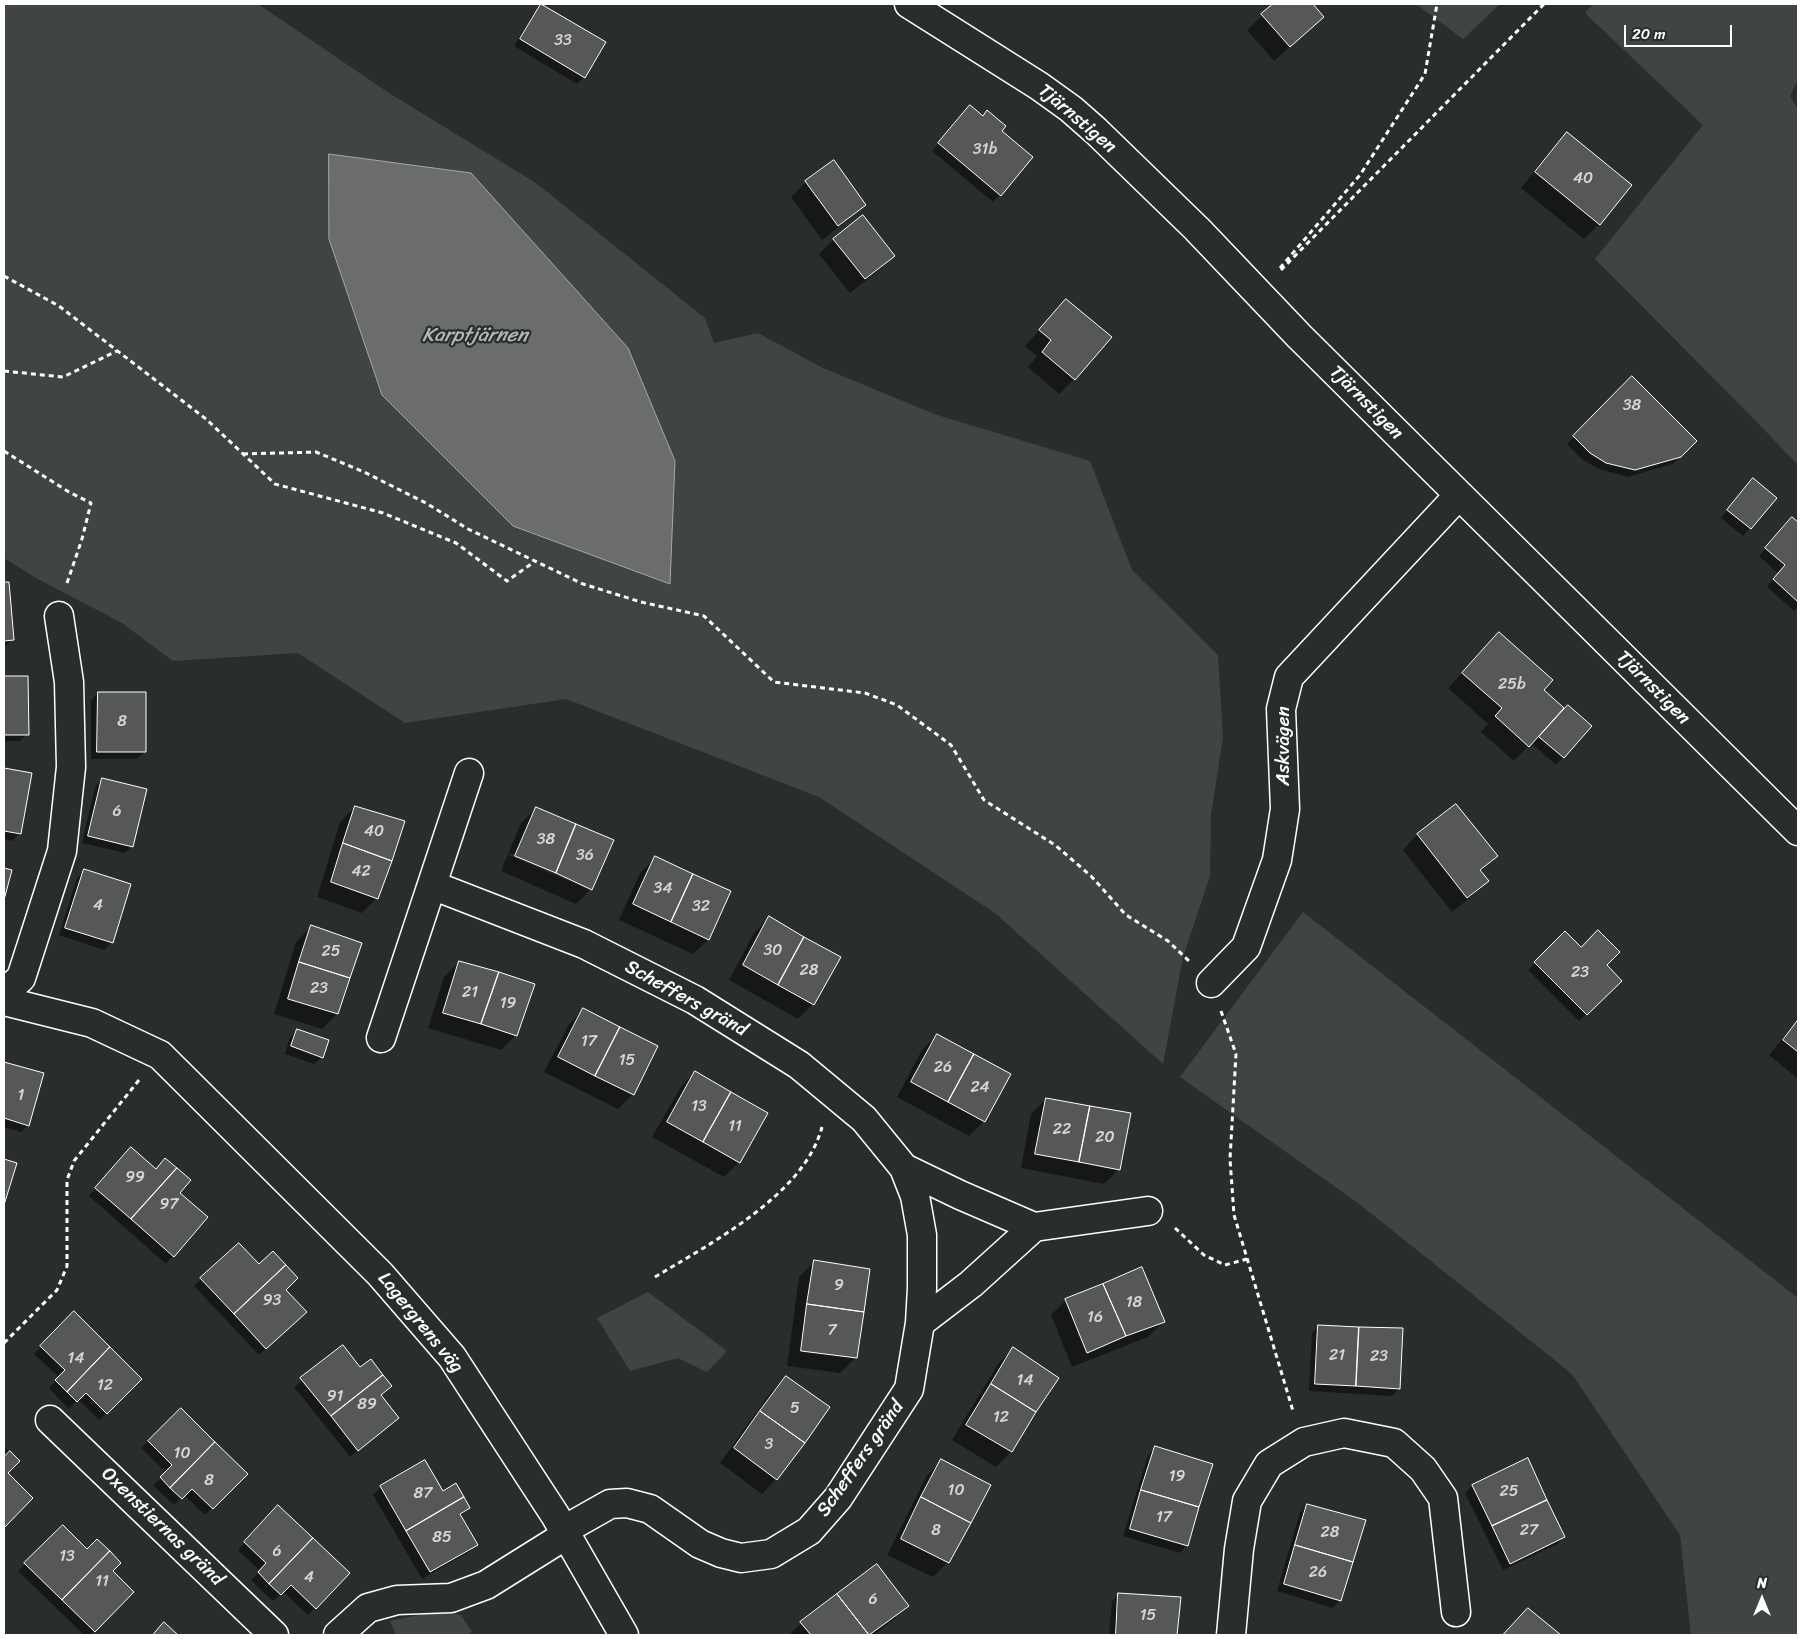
<!DOCTYPE html>
<html>
<head>
<meta charset="utf-8">
<style>
  body { margin:0 }
  #map { position:relative; width:1802px; height:1639px; overflow:hidden; background:#2a2d2e; font-family:Sriracha,sans-serif }
  canvas { display:block }
  .frame { position:absolute; inset:0; border:5px solid #fff; pointer-events:none }
  .north { position:absolute; left:1737px; top:1574px; width:50px; height:50px; -webkit-text-stroke:4px #2a2d2e; paint-order:stroke; rotate:0deg; font-size:14px; font-weight:700; line-height:20px; text-align:center; color:#fff }
  .north::after { content:''; display:block; margin:auto; width:18px; height:22px; background:#fff; clip-path:polygon(50% 0,100% 100%,50% 72%,0 100%) }
  .scale { position:absolute; left:1624px; top:25px; width:108px; height:22px; box-sizing:border-box; border:2px solid #fff; border-top:0; padding-left:6px; font-size:15px; line-height:18px; white-space:nowrap; color:#fff; -webkit-text-stroke:4px #2a2d2e; paint-order:stroke }
</style>
</head>
<body>
<div id="map">
<canvas width="1802" height="1639"></canvas>
<div class="frame"></div>
<div class="north">N</div>
<div class="scale">20 m</div>
</div>
<script>
const g = document.querySelector('canvas').getContext('2d');
g.lineJoin = 'round';
function paint(path, color) {
  g.fillStyle = color;
  g.fill(path, 'evenodd');
}
function strokePath(path, color, width, dash) {
  g.strokeStyle = color;
  g.lineWidth = width;
  g.lineCap = dash ? 'butt' : 'round';
  g.setLineDash(dash || []);
  g.stroke(path);
}
function label(font, color, halo, rows, align = 'center') {
  g.font = font + ' Sriracha,sans-serif';
  g.lineWidth = 4.5;
  g.setLineDash([]);
  g.textBaseline = 'middle';
  g.strokeStyle = halo;
  g.fillStyle = color;
  for (const [text, x, y, turn = 0] of rows) {
    g.save();
    g.translate(x, y);
    g.rotate((+turn || 0) * Math.PI / 180);
    g.textAlign = isNaN(turn) ? turn : align;
    if (halo) g.strokeText(text, 0, 0);
    g.fillText(text, 0, 0);
    g.restore();
  }
}
paint(new Path2D(`
  M4 4H258L389 93 536 183 705 318 714 343 758 333 823 368 937 415 1090 461 1132 570 1218 655 1223 738 1211 815 1210 876 1183 957 1163 1064 995 913 819 797 566 699 405 723 298 653 173 661 122 623 36 578 4 558Z
  M1416 4H1500L1463 39Z
  M1593 4H1798V79L1790 96 1798 110V465L1751 416 1595 259 1703 125 1585 13Z
  M1303 912 1798 1298V1635H1691L1680 1535 1572 1374 1358 1203 1180 1077Z
  M648 1292 727 1351 707 1372 678 1358 630 1371 597 1318Z
  M439 1611 461 1615 472 1632 467 1635H396L390 1621Z`), '#414445');
const water = new Path2D(`
  M329 154 471 173 628 348 675 461 670 584 513 526 382 395 329 239Z`);
paint(water, '#6a6c6d');
strokePath(water, '#a6a7a7', 1);
paint(new Path2D(`
  M1275 4H1311L1323 17 1274 61 1247 30Z
  M542 5 605 43 584 77 577 84 514 46 535 12Z
  M970 107 1000 195 993 202 932 151Z
  M1567 134 1599 224 1584 239 1521 188 1552 149Z
  M833 162 864 204 849 219 822 240 791 197 806 182Z
  M834 239 893 256 878 271 850 293 819 254Z
  M1066 300 1074 379 1059 394 1028 367 1037 356 1025 346Z
  M1632 378 1695 441 1673 464 1627 477 1599 469 1583 460 1567 444Z
  M1753 479 1776 498 1743 536 1721 518Z
  M1792 519 1798 524V608L1794 611 1767 587 1778 573 1759 556Z
  M8 583 13 639 4 647V584Z
  M1484 649 1543 690 1564 710 1590 726 1556 765 1531 743 1514 761 1481 732 1488 724 1448 688Z
  M4 677H27V734L20 741H4Z
  M98 693 145 752 137 759H91V700Z
  M4 769 31 774 19 834 12 841 4 839Z
  M102 779 132 846 125 853 82 843 95 787Z
  M1456 805 1496 856 1480 872 1488 881 1473 895 1452 912 1403 850 1417 835Z
  M355 807 377 898 362 913 317 897 340 822Z
  M536 808 591 889 576 904 501 871 521 823ZM510 853 586 886V888L509 855Z
  M655 858 708 940 693 954 619 920 640 873Z
  M84 871 130 885 111 943 104 950 59 935 77 878Z
  M769 918 813 1004 798 1019 729 980 754 933Z
  M311 927 337 1014 322 1029 274 1014 296 942Z
  M1565 933 1581 949 1605 965 1620 981 1579 1021 1528 970Z
  M459 962 516 1035 501 1050 428 1028 444 977Z
  M584 1009 633 1094 618 1109 544 1072 569 1024Z
  M1798 1019V1079L1769 1055Z
  M298 1030 322 1057 314 1064 285 1054 290 1037Z
  M937 1035 984 1121 969 1136 897 1097 922 1050Z
  M4 1063 43 1074 28 1125 21 1132 4 1127Z
  M695 1072 767 1113 739 1162 724 1177 652 1137 681 1087Z
  M1046 1099 1119 1169 1104 1184 1021 1168 1031 1114Z
  M124 1155 178 1193 206 1217 166 1264 89 1196Z
  M814 1262 855 1358 840 1373 787 1366 799 1277Z
  M258 1266 284 1290 298 1319 259 1355 194 1286 201 1279Z
  M1066 1300 1163 1322 1148 1337 1072 1367 1051 1315Z
  M67 1319 141 1379 99 1420 78 1399 69 1409 49 1388 59 1377 34 1354Z
  M1319 1326 1399 1389 1392 1396 1309 1391 1312 1333Z
  M343 1347 398 1418 350 1457 294 1387Z
  M1013 1349 1057 1379 1011 1452 996 1467 952 1440 998 1364Z
  M786 1377 776 1479 762 1494 720 1463 771 1392Z
  M181 1409 246 1474 205 1515 184 1495 174 1505 153 1485 166 1473 141 1448Z
  M4 1447 19 1461 7 1473 32 1498 4 1526Z
  M1155 1448 1187 1545 1180 1553 1123 1536 1148 1455Z
  M1527 1460 1564 1537 1557 1544 1503 1570 1465 1493 1472 1486Z
  M425 1461 443 1493 469 1508 460 1517 476 1545 469 1552 422 1579 373 1495 381 1487Z
  M942 1461 948 1562 933 1577 887 1555 927 1475Z
  M1307 1505 1364 1521 1340 1601 1332 1608 1277 1591 1300 1512Z
  M271 1514 315 1608 308 1615 283 1592 273 1601 262 1591 251 1580 260 1571 238 1550Z
  M63 1526 87 1551 132 1592 90 1635H84L18 1571Z
  M1119 1594 1179 1598 1176 1635H1109L1112 1601Z
  M907 1606 892 1621 874 1635H789L801 1623Z
  M1528 1610 1559 1635H1505Z`), '#0007');
const building = new Path2D(`
  M541 4 606 42 585 78 520 39Z
  M1273 4H1313L1324 17 1290 47 1261 14Z
  M970 105 983 116 987 110 1006 126 1002 131 1033 157 1001 196 938 143Z
  M1567 132 1632 185 1600 225 1535 172Z
  M834 160 866 205 838 226 805 181Z
  M863 215 895 256 865 279 833 239Z
  M1066 299 1112 337 1075 380 1042 352 1051 340 1039 330Z
  M1632 376 1697 441 1681 457 1635 470 1606 463 1590 453 1573 436Z
  M1753 478 1777 498 1751 529 1727 510Z
  M1792 517 1798 522V602L1773 579 1785 565 1765 548Z
  M4 582H9L14 640 4 641Z
  M1499 632 1553 680 1544 690 1564 708 1529 747 1495 716 1502 708 1462 673Z
  M4 676H28L29 735H4Z
  M98 692H146V752H97Z
  M1568 705 1592 726 1564 758 1539 737Z
  M4 768 32 773 21 834 4 831Z
  M102 778 147 789 133 847 88 836Z
  M1456 804 1498 856 1480 870 1489 881 1467 898 1417 834Z
  M355 806 405 821 392 861 343 843Z
  M536 807 576 824 556 873 515 856Z
  M576 824 614 840 592 890 556 873Z
  M343 843 392 861 378 899 331 882Z
  M655 856 693 874 671 922 633 904Z
  M4 868 12 870 4 900Z
  M84 869 131 884 113 943 65 928Z
  M693 874 731 891 709 940 671 922Z
  M769 916 804 937 778 985 743 965Z
  M311 925 362 943 350 978 299 962Z
  M1598 930 1620 952 1607 965 1622 981 1587 1015 1534 962 1565 931 1581 947Z
  M804 937 841 957 814 1005 778 985Z
  M459 961 499 972 481 1024 443 1013Z
  M299 962 350 978 338 1014 288 999Z
  M499 972 535 984 517 1036 481 1024Z
  M583 1008 620 1027 595 1076 558 1057Z
  M1798 1020V1052L1783 1040Z
  M620 1027 658 1046 634 1095 595 1076Z
  M297 1029 329 1040 323 1058 291 1046Z
  M937 1034 974 1054 948 1102 911 1082Z
  M974 1054 1011 1074 985 1122 948 1102Z
  M4 1062 44 1073 29 1126 4 1118Z
  M695 1071 731 1092 703 1142 667 1122Z
  M731 1092 768 1113 740 1163 703 1142Z
  M1046 1098 1090 1106 1079 1162 1035 1154Z
  M1090 1106 1131 1113 1120 1170 1079 1162Z
  M131 1147 156 1169 165 1158 177 1168 131 1219 95 1188Z
  M4 1159 17 1163 4 1205Z
  M177 1168 191 1180 180 1193 208 1217 174 1257 131 1219Z
  M239 1243 259 1264 273 1251 286 1265 234 1314 200 1278Z
  M814 1260 870 1269 864 1312 807 1304Z
  M286 1265 298 1278 286 1290 307 1312 266 1349 234 1314Z
  M1142 1267 1165 1322 1126 1336 1103 1284Z
  M1103 1284 1126 1336 1087 1353 1065 1299Z
  M807 1304 864 1312 857 1358 801 1351Z
  M74 1311 110 1347 67 1392 55 1380 65 1370 40 1346Z
  M1318 1325 1359 1327 1356 1386 1315 1384Z
  M1359 1327 1403 1328 1400 1389 1356 1386Z
  M343 1345 360 1367 371 1359 383 1375 331 1416 300 1378Z
  M110 1347 142 1379 107 1414 86 1393 77 1402 67 1392Z
  M1013 1347 1059 1378 1036 1412 991 1384Z
  M383 1375 392 1386 381 1395 399 1418 358 1451 331 1416Z
  M786 1376 830 1407 805 1443 760 1411Z
  M991 1384 1036 1412 1012 1452 966 1425Z
  M181 1408 215 1442 170 1488 160 1477 172 1465 148 1441Z
  M760 1411 805 1443 777 1480 734 1448Z
  M215 1442 248 1474 213 1509 192 1489 182 1499 170 1488Z
  M1155 1446 1213 1464 1199 1507 1141 1490Z
  M10 1451 20 1461 8 1473 33 1498 4 1528V1457Z
  M1528 1458 1547 1500 1492 1526 1472 1485Z
  M941 1459 991 1485 971 1523 921 1497Z
  M425 1460 443 1491 456 1483 464 1497 406 1531 380 1486Z
  M1141 1490 1199 1507 1188 1546 1130 1529Z
  M464 1497 470 1508 460 1514 478 1545 430 1572 406 1531Z
  M921 1497 971 1523 949 1563 901 1539Z
  M1547 1500 1565 1537 1510 1564 1492 1526Z
  M1307 1504 1366 1520 1353 1562 1295 1545Z
  M278 1505 313 1538 269 1584 258 1572 266 1563 244 1542Z
  M63 1525 87 1549 97 1539 110 1551 62 1600 24 1563Z
  M313 1538 350 1573 316 1609 291 1585 281 1595 269 1584Z
  M1295 1545 1353 1562 1341 1601 1284 1584Z
  M110 1551 121 1563 113 1571 134 1592 95 1632 62 1600Z
  M877 1564 909 1606 869 1635 837 1594Z
  M1118 1593 1181 1597 1177 1635H1116Z
  M837 1594 869 1635H811L800 1622Z
  M1528 1608 1561 1635H1503Z
  M164 1622 178 1635H153Z`);
paint(building, '#555758');
strokePath(building, '#fff', 1);
const minor = new Path2D(`
  M909 4 1039 86 1071 109 1096 131 1197 229 1299 336 1798 831
  M432 885 584 944 695 1000 799 1065 864 1119 904 1168 915 1196 922 1235V1288L920 1323 909 1389 838 1498 809 1531 771 1554 741 1558 721 1553 700 1544 650 1509 627 1503 610 1504 564 1530
  M1211 983 1246 947 1277 860 1285 809 1281 709 1289 677 1459 495
  M4 993 21 978 62 851 71 767 69 682 59 616
  M4 1001 92 1023 160 1055 380 1274 452 1357 555 1515 624 1635
  M381 1038 469 773
  M904 1168 960 1195 1034 1227 1148 1211
  M920 1323 971 1284 1034 1227
  M50 1420 274 1635
  M338 1635 368 1608 397 1600 451 1598 486 1585 566 1535
  M1231 1635 1239 1549 1247 1501 1269 1464 1304 1442 1344 1433 1394 1443 1423 1469 1443 1498 1456 1612`);
strokePath(minor, '#fff', 31);
strokePath(new Path2D(`
  M1280 268 1360 175 1425 74 1437 4
  M1281 270 1544 4
  M4 276 59 306 206 419 275 484 383 513 456 543 507 581 534 562
  M4 371 63 377 117 351
  M4 451 69 492 91 503 82 539 66 586
  M243 454 316 452 364 472 426 503 468 529 583 584 641 602 704 616 774 682 865 693 897 705 951 745 984 800 1055 845 1091 876 1126 915 1168 941 1189 961
  M1221 1011 1236 1054 1230 1159 1234 1215 1293 1411
  M1175 1228 1204 1255 1225 1265 1247 1259
  M655 1277C711 1243 804 1195 822 1127
  M4 1343 57 1290 67 1266V1180L74 1161 139 1080`), '#fff', 3, [5, 4]);
strokePath(minor, '#2a2d2e', 28);
label('16px', '#d4d5d5', null, [
  ["33",563,41],
  ["31b",985,150],
  ["40",1583,179],
  ["38",1632,406],
  ["25b",1512,685],
  ["8",122,722],
  ["6",117,812],
  ["40",374,832],
  ["38",546,840],
  ["36",585,856],
  ["42",361,872],
  ["34",663,889],
  ["4",98,906],
  ["32",701,907],
  ["30",773,951],
  ["25",331,952],
  ["28",809,971],
  ["23",1580,973],
  ["23",319,989],
  ["21",470,993],
  ["19",508,1004],
  ["17",589,1042],
  ["15",627,1061],
  ["26",943,1068],
  ["24",980,1088],
  ["1",21,1096],
  ["13",699,1107],
  ["11",735,1127],
  ["22",1062,1130],
  ["20",1105,1138],
  ["99",135,1178],
  ["97",169,1205],
  ["9",839,1286],
  ["93",272,1301],
  ["18",1134,1303],
  ["16",1095,1318],
  ["7",832,1331],
  ["21",1337,1356],
  ["23",1379,1357],
  ["14",76,1359],
  ["14",1025,1381],
  ["12",105,1386],
  ["91",335,1397],
  ["89",367,1405],
  ["5",795,1409],
  ["12",1001,1418],
  ["3",769,1445],
  ["10",182,1454],
  ["19",1177,1477],
  ["8",209,1481],
  ["10",956,1491],
  ["25",1509,1492],
  ["87",423,1494],
  ["17",1164,1518],
  ["8",936,1531],
  ["27",1529,1531],
  ["28",1330,1533],
  ["85",442,1538],
  ["6",277,1552],
  ["13",67,1557],
  ["26",1318,1573],
  ["4",309,1578],
  ["11",102,1582],
  ["6",873,1600],
  ["15",1148,1616]
]);
label('19px', '#fff', '#2a2d2e', [
  ["Tjärnstigen",1077,119,40],
  ["Tjärnstigen",1366,403,45],
  ["Tjärnstigen",1653,688,45],
  ["Askvägen",1284,746,-90],
  ["Scheffers gränd",686,999,29],
  ["Lagergrens väg",420,1323,51],
  ["Scheffers gränd",861,1459,-55],
  ["Oxenstiernas gränd",162,1527,44]
]);
label('italic 20px', '#b4b6b6', '#2a2d2e', [
  ["Karptjärnen",475,336]
]);
</script>
</body>
</html>
